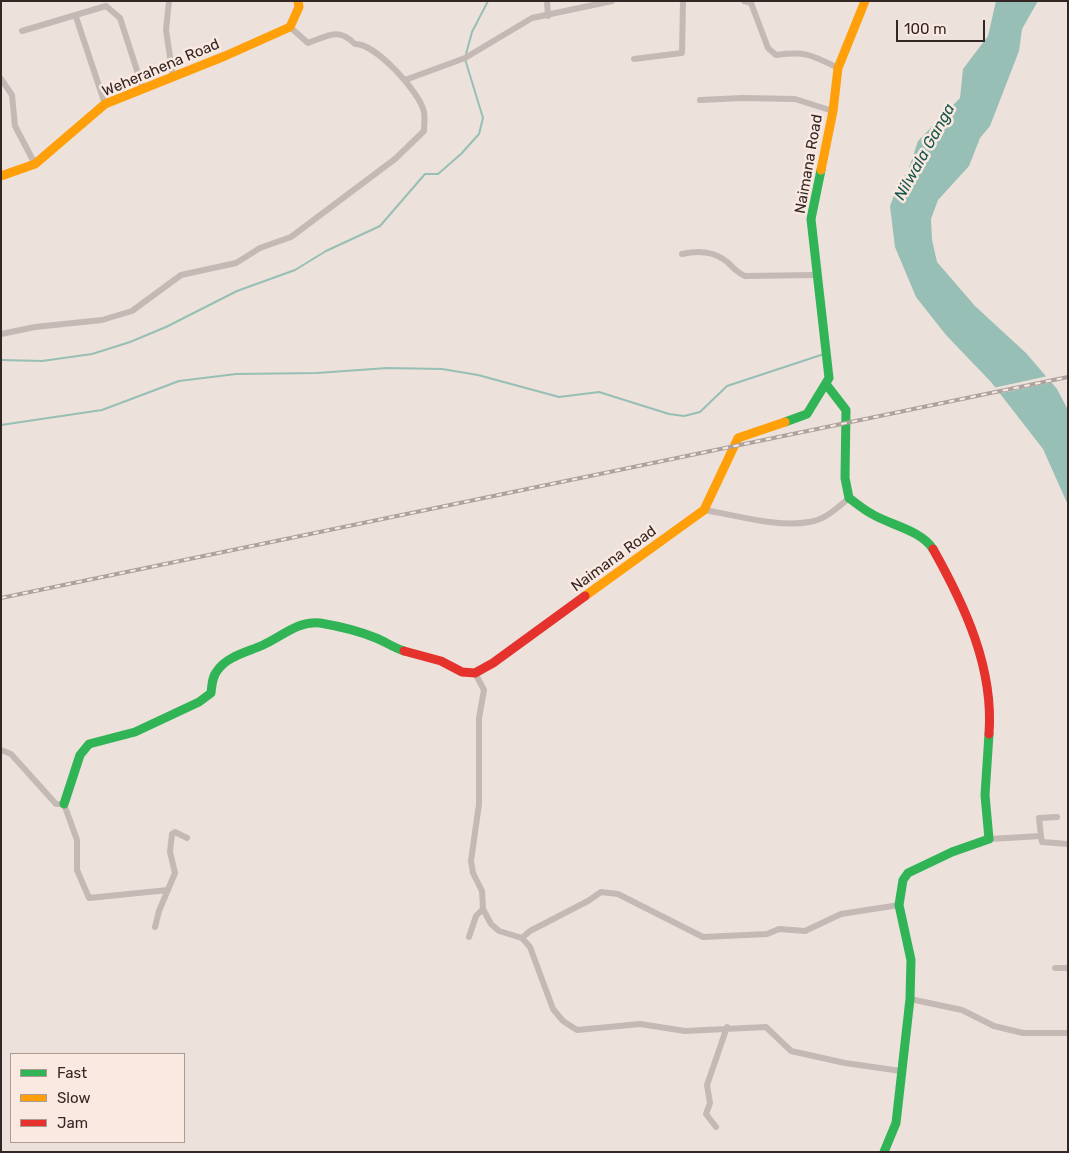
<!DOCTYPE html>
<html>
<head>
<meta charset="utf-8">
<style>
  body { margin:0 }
  #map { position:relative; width:1069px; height:1153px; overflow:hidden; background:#ece1db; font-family:Rubik,sans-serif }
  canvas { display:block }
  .frame { position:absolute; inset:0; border:2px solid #342624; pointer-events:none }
  .legend { position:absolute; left:10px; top:1053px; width:175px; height:90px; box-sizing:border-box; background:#fae9e1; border:1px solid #ab9b95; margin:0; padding:6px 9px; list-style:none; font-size:15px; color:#342624 }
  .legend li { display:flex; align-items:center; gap:10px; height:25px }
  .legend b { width:25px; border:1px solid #ab9b95 }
  .scale { position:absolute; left:896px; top:20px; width:89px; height:22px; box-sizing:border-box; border:2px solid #342624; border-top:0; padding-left:6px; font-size:15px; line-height:18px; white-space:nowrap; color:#342624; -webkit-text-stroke:4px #fae9e1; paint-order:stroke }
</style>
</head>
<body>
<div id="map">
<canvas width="1069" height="1153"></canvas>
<div class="frame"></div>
<ul class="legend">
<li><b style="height:6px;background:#30b455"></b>Fast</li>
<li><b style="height:6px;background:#ff9f0a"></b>Slow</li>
<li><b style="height:6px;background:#e5322d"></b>Jam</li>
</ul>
<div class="scale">100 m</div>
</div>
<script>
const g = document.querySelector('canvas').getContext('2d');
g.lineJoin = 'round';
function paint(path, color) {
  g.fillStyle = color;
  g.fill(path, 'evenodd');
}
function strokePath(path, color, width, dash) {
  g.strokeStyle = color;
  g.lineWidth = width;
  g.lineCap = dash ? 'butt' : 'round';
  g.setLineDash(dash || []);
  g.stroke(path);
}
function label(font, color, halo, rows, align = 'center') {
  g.font = font + ' Rubik,sans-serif';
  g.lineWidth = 5;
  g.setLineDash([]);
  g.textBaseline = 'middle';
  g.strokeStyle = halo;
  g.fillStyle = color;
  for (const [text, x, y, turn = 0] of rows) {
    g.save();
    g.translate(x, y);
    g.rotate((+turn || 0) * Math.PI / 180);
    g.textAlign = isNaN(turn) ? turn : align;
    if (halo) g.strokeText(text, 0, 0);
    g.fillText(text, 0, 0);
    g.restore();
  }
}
paint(new Path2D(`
  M996 1H1038L1022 29 1019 51 990 126 980 138 969 166 938 200 931 219 932 240 937 262 975 306 1026 353 1057 389 1068 410V505L1043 449 991 382 946 335 916 297 895 247 890 206 897 188 908 171 918 141 960 98 963 69 988 36Z`), '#97bfb5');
paint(new Path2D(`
  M1048 376 1054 382 997 394 993 388Z`), '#ece1db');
strokePath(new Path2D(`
  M466 54 472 32 488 1
  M1 360 42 361 92 354 130 342 166 327 237 291 295 270 326 251 380 226 425 174H438L461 154 479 134 483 118 465 59
  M1 425 102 410 179 381 236 374 317 373 387 368 442 369 478 375 559 397 599 392 669 414 684 416 700 412 727 386 824 354`), '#97bfb5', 2);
strokePath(new Path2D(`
  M169 1 166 30 173 77
  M547 1 548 16
  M744 1 751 3 768 48 776 55C806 51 812 55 838 68
  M76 17 105 104
  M22 31 106 6 120 18 143 89
  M634 59 682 53 683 1
  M1 79 12 95 15 126 35 164
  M405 80 465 58 532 18 612 1
  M700 100 742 98 795 99 833 111
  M682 254C695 251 711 251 723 259 732 264 733 271 745 276L816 275
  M1 334 35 327 102 320 132 311 181 275 236 263 260 248 291 237 395 159 424 131C424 125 425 118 424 112 420 92 375 43 355 44 338 27 328 36 308 43L290 27
  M704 510C736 515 778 528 809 522 825 520 837 508 849 498
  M475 673 484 690 479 718V804L471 861 473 873 482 891 483 909 491 924 499 931 522 938 530 947 553 1009 563 1021 577 1030 640 1024 685 1031 766 1027 791 1051 845 1063 901 1071
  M1 750 11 754 56 804H64L77 840V870L89 898 168 890
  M1041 836 1042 842 1068 844
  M989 839 1041 836 1039 818 1057 817
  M155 927 159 911 175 873 170 852 172 834 175 832 187 838
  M469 937 476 916 483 909
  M522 938 530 931 588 901 601 892 618 894 703 937 767 934 779 929 805 931 841 914 899 905
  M1055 968H1068
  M910 999 962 1010 994 1026 1023 1033H1068
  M716 1127 706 1114 710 1103 707 1085 727 1027`), '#c4b9b5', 6);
strokePath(new Path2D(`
  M826 384 846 410 845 478 849 498C856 503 864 510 872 514 890 525 921 530 933 549
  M785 422 807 414 829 378 811 219 821 170
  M64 804 80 755 89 744 135 732 199 702 211 693C212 685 212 677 217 671 227 656 248 652 263 645 281 637 299 620 320 623 338 626 359 631 376 638 386 642 394 648 404 651
  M884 1152 896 1123 910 999 911 960 899 905 903 880 908 873 952 852 989 839 985 795 989 734`), '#30b455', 9);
strokePath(new Path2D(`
  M821 170 833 111 838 68 865 1
  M1 176 35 164 105 104 225 56 290 27 299 7 298 1
  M585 596 704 510 738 438 785 422`), '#ff9f0a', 9);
strokePath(new Path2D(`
  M933 549C965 606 994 668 989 734
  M404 651 441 661 462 672 475 673 493 663 585 596`), '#e5322d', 9);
const rail = new Path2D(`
  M1 598 1068 377`);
strokePath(rail, '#aca39f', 4);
strokePath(rail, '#fae9e1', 2, [5.5]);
label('15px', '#342624', '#fae9e1', [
  ["Weherahena Road",161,68,-23],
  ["Naimana Road",809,164,-80],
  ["Naimana Road",614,559,-36]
]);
label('italic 16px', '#18574d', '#fae9e1', [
  ["Nilwala Ganga",925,152,-61]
]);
</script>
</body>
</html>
